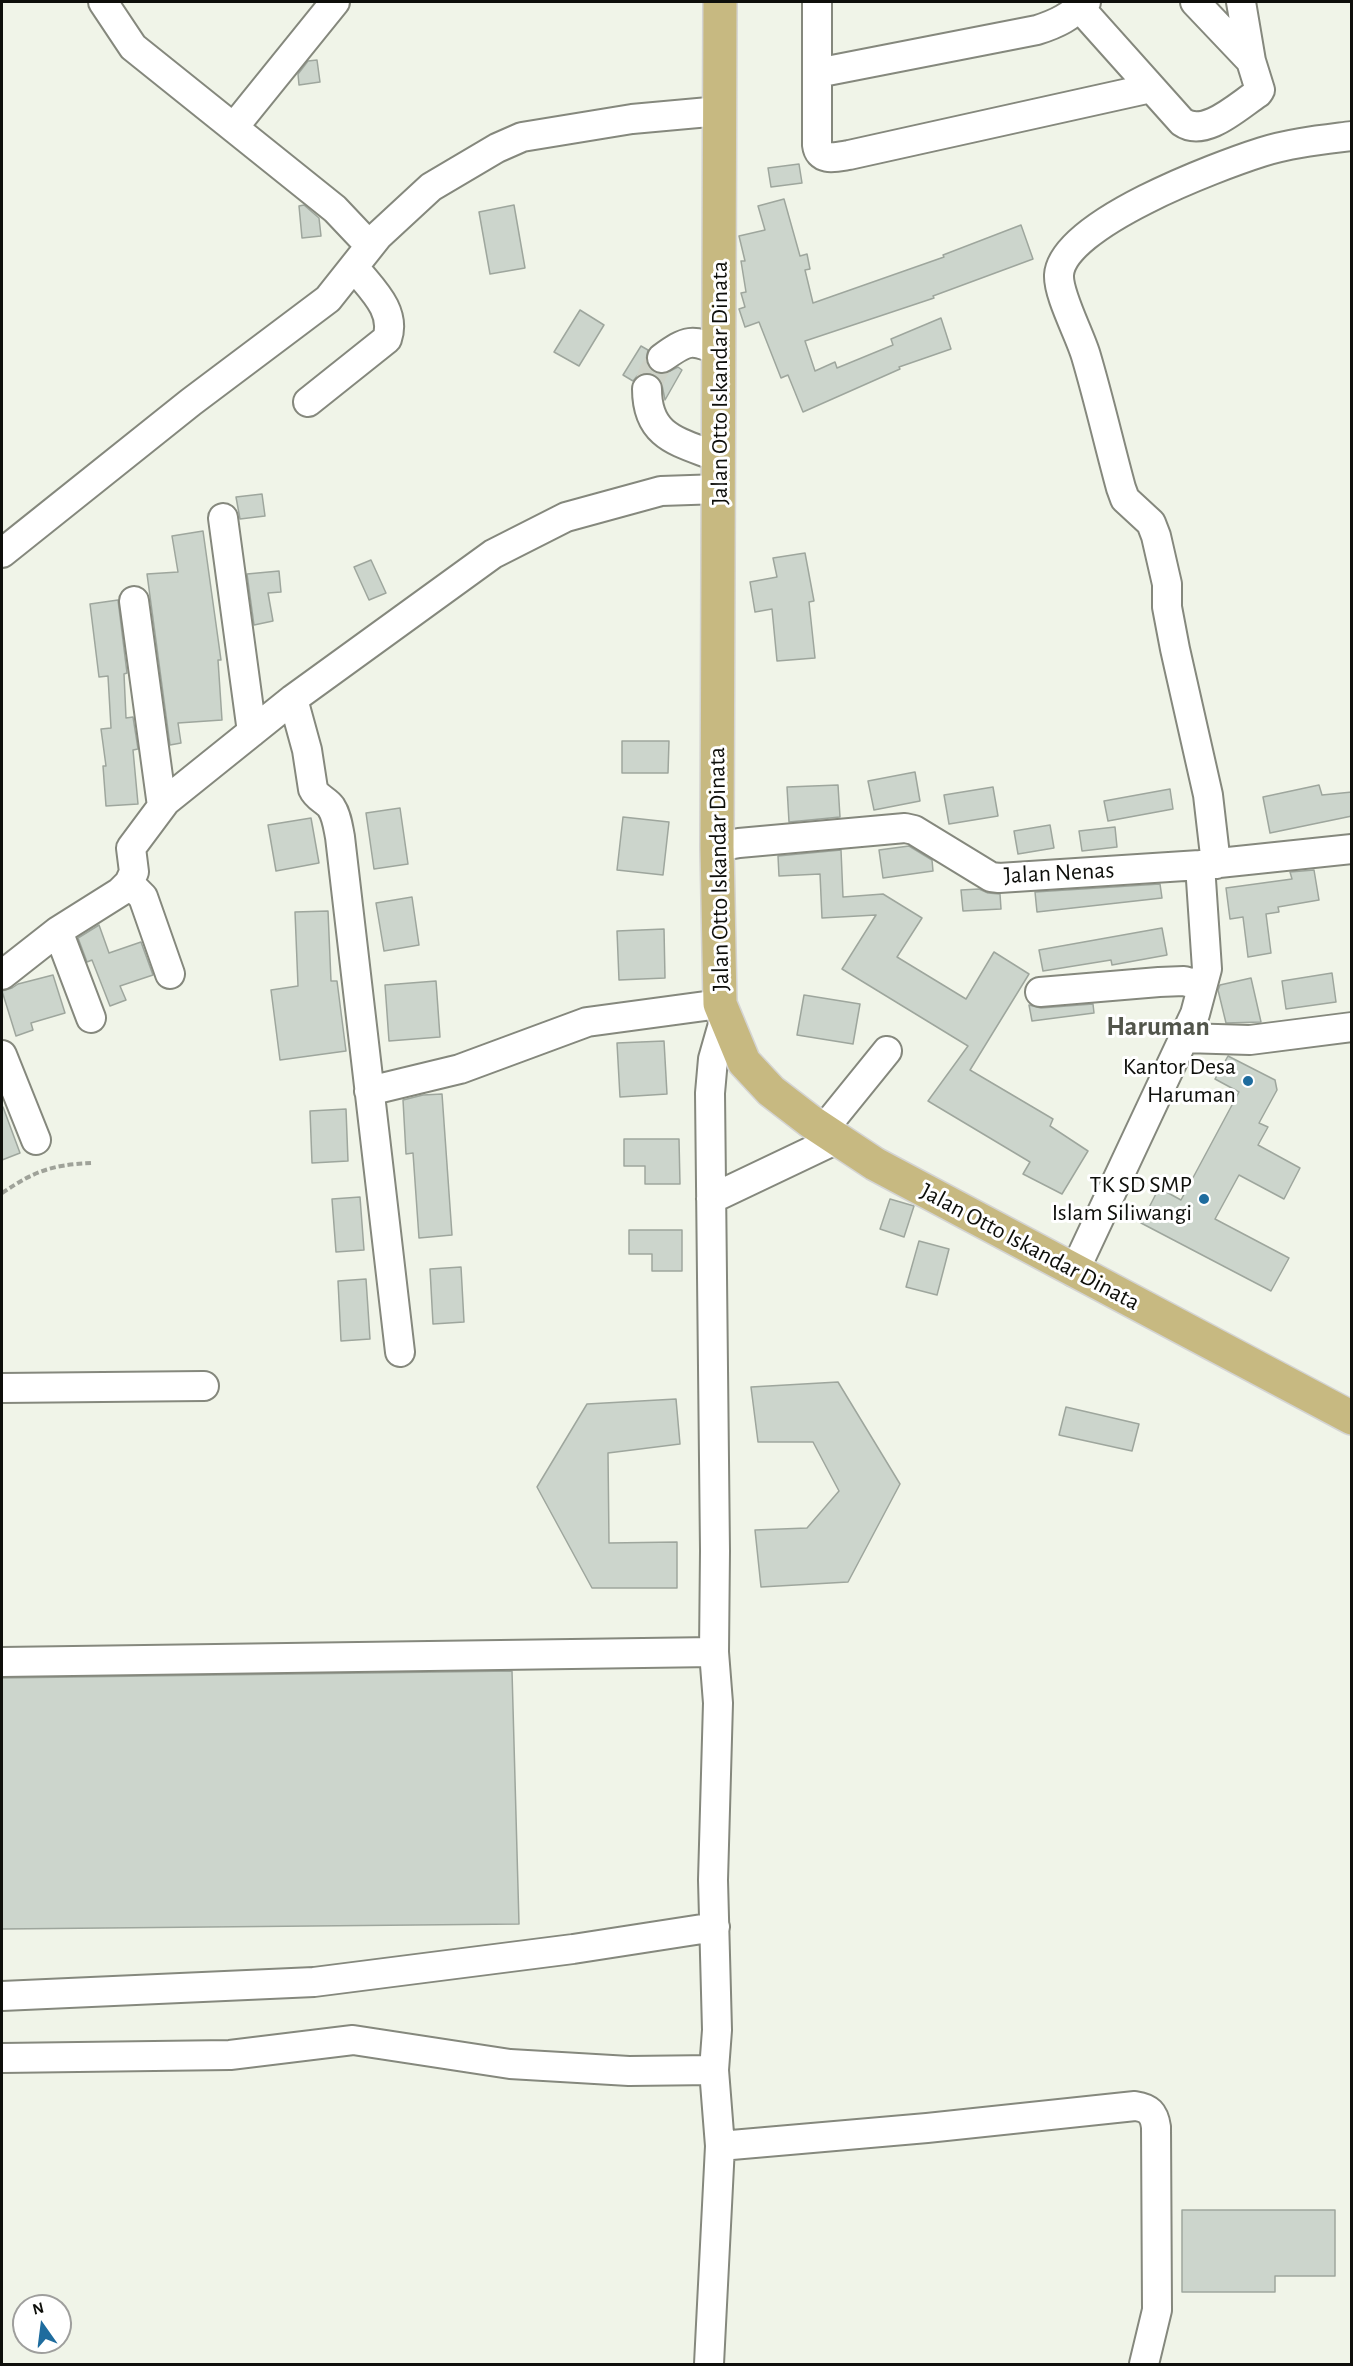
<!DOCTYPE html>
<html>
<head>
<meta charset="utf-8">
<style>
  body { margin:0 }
  #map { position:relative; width:1353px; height:2366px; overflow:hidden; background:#f0f4e8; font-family:"Alegreya Sans",sans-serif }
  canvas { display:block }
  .frame { position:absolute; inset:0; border:3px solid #0e0f0b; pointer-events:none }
  .north { position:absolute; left:12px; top:2294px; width:60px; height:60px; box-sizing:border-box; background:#fff; border:2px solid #9f9f9d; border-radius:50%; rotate:346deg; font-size:16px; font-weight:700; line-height:24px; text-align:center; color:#0e0f0b }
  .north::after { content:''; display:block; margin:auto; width:21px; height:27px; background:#1e6c9e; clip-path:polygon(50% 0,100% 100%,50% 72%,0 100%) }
</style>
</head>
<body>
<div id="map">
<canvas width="1353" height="2366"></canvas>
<div class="frame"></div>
<div class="north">N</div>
</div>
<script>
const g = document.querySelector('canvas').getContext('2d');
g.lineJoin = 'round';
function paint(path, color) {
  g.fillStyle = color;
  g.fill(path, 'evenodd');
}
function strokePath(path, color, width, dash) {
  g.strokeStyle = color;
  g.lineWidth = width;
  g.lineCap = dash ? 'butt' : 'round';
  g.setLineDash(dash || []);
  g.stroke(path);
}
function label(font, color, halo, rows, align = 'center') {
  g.font = font + ' "Alegreya Sans",sans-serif';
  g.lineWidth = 6;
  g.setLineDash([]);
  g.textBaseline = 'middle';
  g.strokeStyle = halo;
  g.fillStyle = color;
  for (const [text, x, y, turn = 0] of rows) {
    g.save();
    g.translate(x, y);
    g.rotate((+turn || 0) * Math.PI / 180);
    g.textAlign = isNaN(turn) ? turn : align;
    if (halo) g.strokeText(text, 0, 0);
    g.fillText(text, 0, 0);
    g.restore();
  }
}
const building = new Path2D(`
  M317 60 320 82 299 85 298 74 308 61Z
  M799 164 802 183 771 187 768 168Z
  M784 199 800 256 807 254 810 269 805 270 813 303 944 257 943 255 1021 225 1033 259 933 296 934 298 805 341 815 371 835 362 837 368 893 345 891 339 941 318 951 349 899 367 900 369 803 412 788 375 781 378 759 322 745 327 739 309 745 307 741 293 746 292 741 261H745L739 236 765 230 758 206Z
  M304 205 319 218 321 236 302 238 299 206Z
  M514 205 525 268 490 274 479 212Z
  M580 310 604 325 579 366 554 352Z
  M641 346 648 350 646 360 649 368 655 373 664 374 678 367 682 370 665 400 661 380 654 374 645 373 638 375 633 381 623 375Z
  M262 494 265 516 240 519 236 497Z
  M203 531 221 660H218L222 720 178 723 181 743 170 745 147 574 178 572 172 536Z
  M805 553 814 601 809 602 815 658 777 661 772 609 755 612 750 582 777 577 773 558Z
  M371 560 386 593 369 600 354 567Z
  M279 571 281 592 268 593 273 621 254 625 247 574Z
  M118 600 127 673 124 674 126 718 133 717 138 749 133 750 138 804 106 806 103 766H106L101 729 111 728 108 676 99 677 90 604Z
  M622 741H669L668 773H622Z
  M915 772 920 801 874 810 868 781Z
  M838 785 840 817 789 822 787 787Z
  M1319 785 1322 795 1352 792V816L1270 833 1263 797Z
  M993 787 998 816 949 824 944 795Z
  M1170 789 1173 809 1108 821 1104 801Z
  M400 808 408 864 374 869 366 813Z
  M623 817 669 822 663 875 617 870Z
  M311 818 319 863 276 871 268 825Z
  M1050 825 1054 848 1018 854 1014 831Z
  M1115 827 1117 847 1082 851 1079 831Z
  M909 846 932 860 933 871 883 878 879 850Z
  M841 850 843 897 883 894 922 918 897 957 966 999 994 952 1029 974 970 1070 1053 1119 1050 1126 1088 1151 1062 1194 1023 1174 1030 1162 928 1101 968 1046 842 969 876 915 822 918 820 874 779 876 778 856Z
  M1314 870 1319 900 1278 907 1279 912 1266 914 1271 953 1248 957 1243 917 1230 919 1226 888 1292 879 1290 872Z
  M1160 884 1162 898 1037 912 1035 892Z
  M979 889 988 893 1000 894 1001 909 963 911 961 890Z
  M412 897 419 945 384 951 376 903Z
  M328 911 331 981H337L346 1051 280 1060 271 990 298 986 295 912Z
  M99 925 109 953 141 942 153 975 120 986 126 1000 110 1006 92 960 87 962 78 938Z
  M1162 928 1167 955 1112 965 1111 960 1043 971 1039 950Z
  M664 929 665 978 619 980 617 931Z
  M1332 973 1336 1002 1286 1009 1282 981Z
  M53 975 65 1013 31 1023 33 1030 16 1036 2 991 12 988 18 984Z
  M1251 978 1261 1022 1226 1023 1218 990 1220 985Z
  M436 981 440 1037 389 1041 385 985Z
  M804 995 860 1004 853 1044 797 1035Z
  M1093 1004 1094 1013 1032 1021 1029 1005 1041 1008Z
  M664 1041 667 1094 620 1097 617 1043Z
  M1228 1056 1275 1080 1277 1090 1259 1123 1268 1127 1258 1145 1300 1168 1284 1199 1239 1175 1215 1219 1289 1258 1271 1291 1141 1223 1159 1188 1181 1200 1239 1092 1215 1079Z
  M442 1094 452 1235 419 1238 413 1153 406 1154 403 1100 423 1095Z
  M3 1107 20 1153 2 1160V1108Z
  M346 1109 348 1161 312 1163 310 1111Z
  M624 1139H679L680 1184H645V1166H624Z
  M360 1197 364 1250 336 1252 332 1199Z
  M890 1199 914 1206 904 1237 880 1229Z
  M629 1230H682V1271H652V1254H629Z
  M919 1241 949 1249 937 1295 906 1287Z
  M461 1267 464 1322 433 1324 430 1269Z
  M366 1279 370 1339 341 1341 338 1281Z
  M838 1382 900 1484 848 1582 761 1587 755 1530 807 1528 839 1491 813 1442H758L751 1387Z
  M676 1399 680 1444 608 1453 609 1543 677 1542V1588H592L537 1487 587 1404Z
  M1066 1407 1139 1424 1132 1451 1059 1435Z
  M512 1671 519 1924 2 1929V1678Z
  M1182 2210H1335V2276H1275V2292H1182Z`);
paint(building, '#ccd5cc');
strokePath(building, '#9ea69d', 1.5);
strokePath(new Path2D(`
  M647 389 653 372 662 358`), '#ced2c7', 28, [28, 14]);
const minor = new Path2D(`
  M103 2 133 47 335 209 370 246
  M817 2V145C819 162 836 157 849 155L1151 88
  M1241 2 1251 61
  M1080 8 1182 122C1205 138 1238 106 1258 93L1260 90 1251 61 1195 2
  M817 73 1037 30C1059 23 1069 17 1086 2
  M234 127 335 2
  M662 358C687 340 692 338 720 352
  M647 389C647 439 681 442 720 458
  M308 402 387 339C397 310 370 288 354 267
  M223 518 252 732
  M2 553 191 402 328 299 378 236 431 187 497 148 522 137 632 119 720 111
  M134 601 162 806
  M293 699 307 750 313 789C317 798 326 800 331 807 337 816 338 827 340 837L400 1352
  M717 847 739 843 905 828 914 830 991 877 999 878 1200 865 1352 849
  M1216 864 1208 795 1175 649 1167 607V584L1156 536 1151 523 1125 499 1121 488C1109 444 1099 400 1086 356 1080 335 1058 295 1059 275 1062 224 1218 166 1262 152 1291 143 1321 140 1352 136
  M129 883 143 897 170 974
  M58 931 91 1018
  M2 975 58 931 120 892 129 883 134 872 131 848 166 801 293 699 493 554 566 517 661 491 720 489
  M1040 992 1159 982 1184 981 1202 986
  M1184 1038 1250 1040 1352 1027
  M2 1055 36 1140
  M369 1091 460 1069 587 1022 720 1004
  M823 1130 887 1051
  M711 1199 837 1139
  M1074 1272 1195 1014 1207 969 1200 865
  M2 1388 204 1386
  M2 1662 714 1652
  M2 1996 314 1982 573 1949 715 1927
  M2 2058 230 2055 353 2040 510 2064 629 2071 714 2070
  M720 2146 927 2128 1135 2106C1149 2108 1154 2113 1156 2127L1157 2310 1144 2364
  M709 2364 720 2146 714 2070 717 2030 713 1880 718 1703 714 1652 715 1551 710 1093 713 1059 725 1017`);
const major = new Path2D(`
  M720 2 717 847 720 1004 744 1062 771 1091 810 1121 875 1164 1352 1418`);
strokePath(minor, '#85887d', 32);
strokePath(major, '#d4d4d3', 36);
strokePath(new Path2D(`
  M2 1193C35 1171 51 1165 91 1163`), '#9fa299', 4, [6, 3]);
strokePath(minor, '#fff', 28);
strokePath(major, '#c7b981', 33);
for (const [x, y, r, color] of [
  [1248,1081,6,"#1e6c9e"],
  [1204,1199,6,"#1e6c9e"]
]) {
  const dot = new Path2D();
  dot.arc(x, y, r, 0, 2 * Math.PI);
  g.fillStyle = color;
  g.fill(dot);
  strokePath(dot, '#fff', 2);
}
label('24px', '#0e0f0b', '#fff', [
  ["Jalan Otto Iskandar Dinata",720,383,-90],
  ["Jalan Otto Iskandar Dinata",719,869,-91],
  ["Jalan Nenas",1059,873,-3],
  ["Jalan Otto Iskandar Dinata",1030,1247,28]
]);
label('24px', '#0e0f0b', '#fff', [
  ["Kantor Desa",1236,1067],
  ["Haruman",1236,1095],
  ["TK SD SMP",1192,1185],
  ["Islam Siliwangi",1192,1213]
], 'right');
label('bold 27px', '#52554b', '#fff', [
  ["Haruman",1158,1027]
]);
</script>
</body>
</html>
